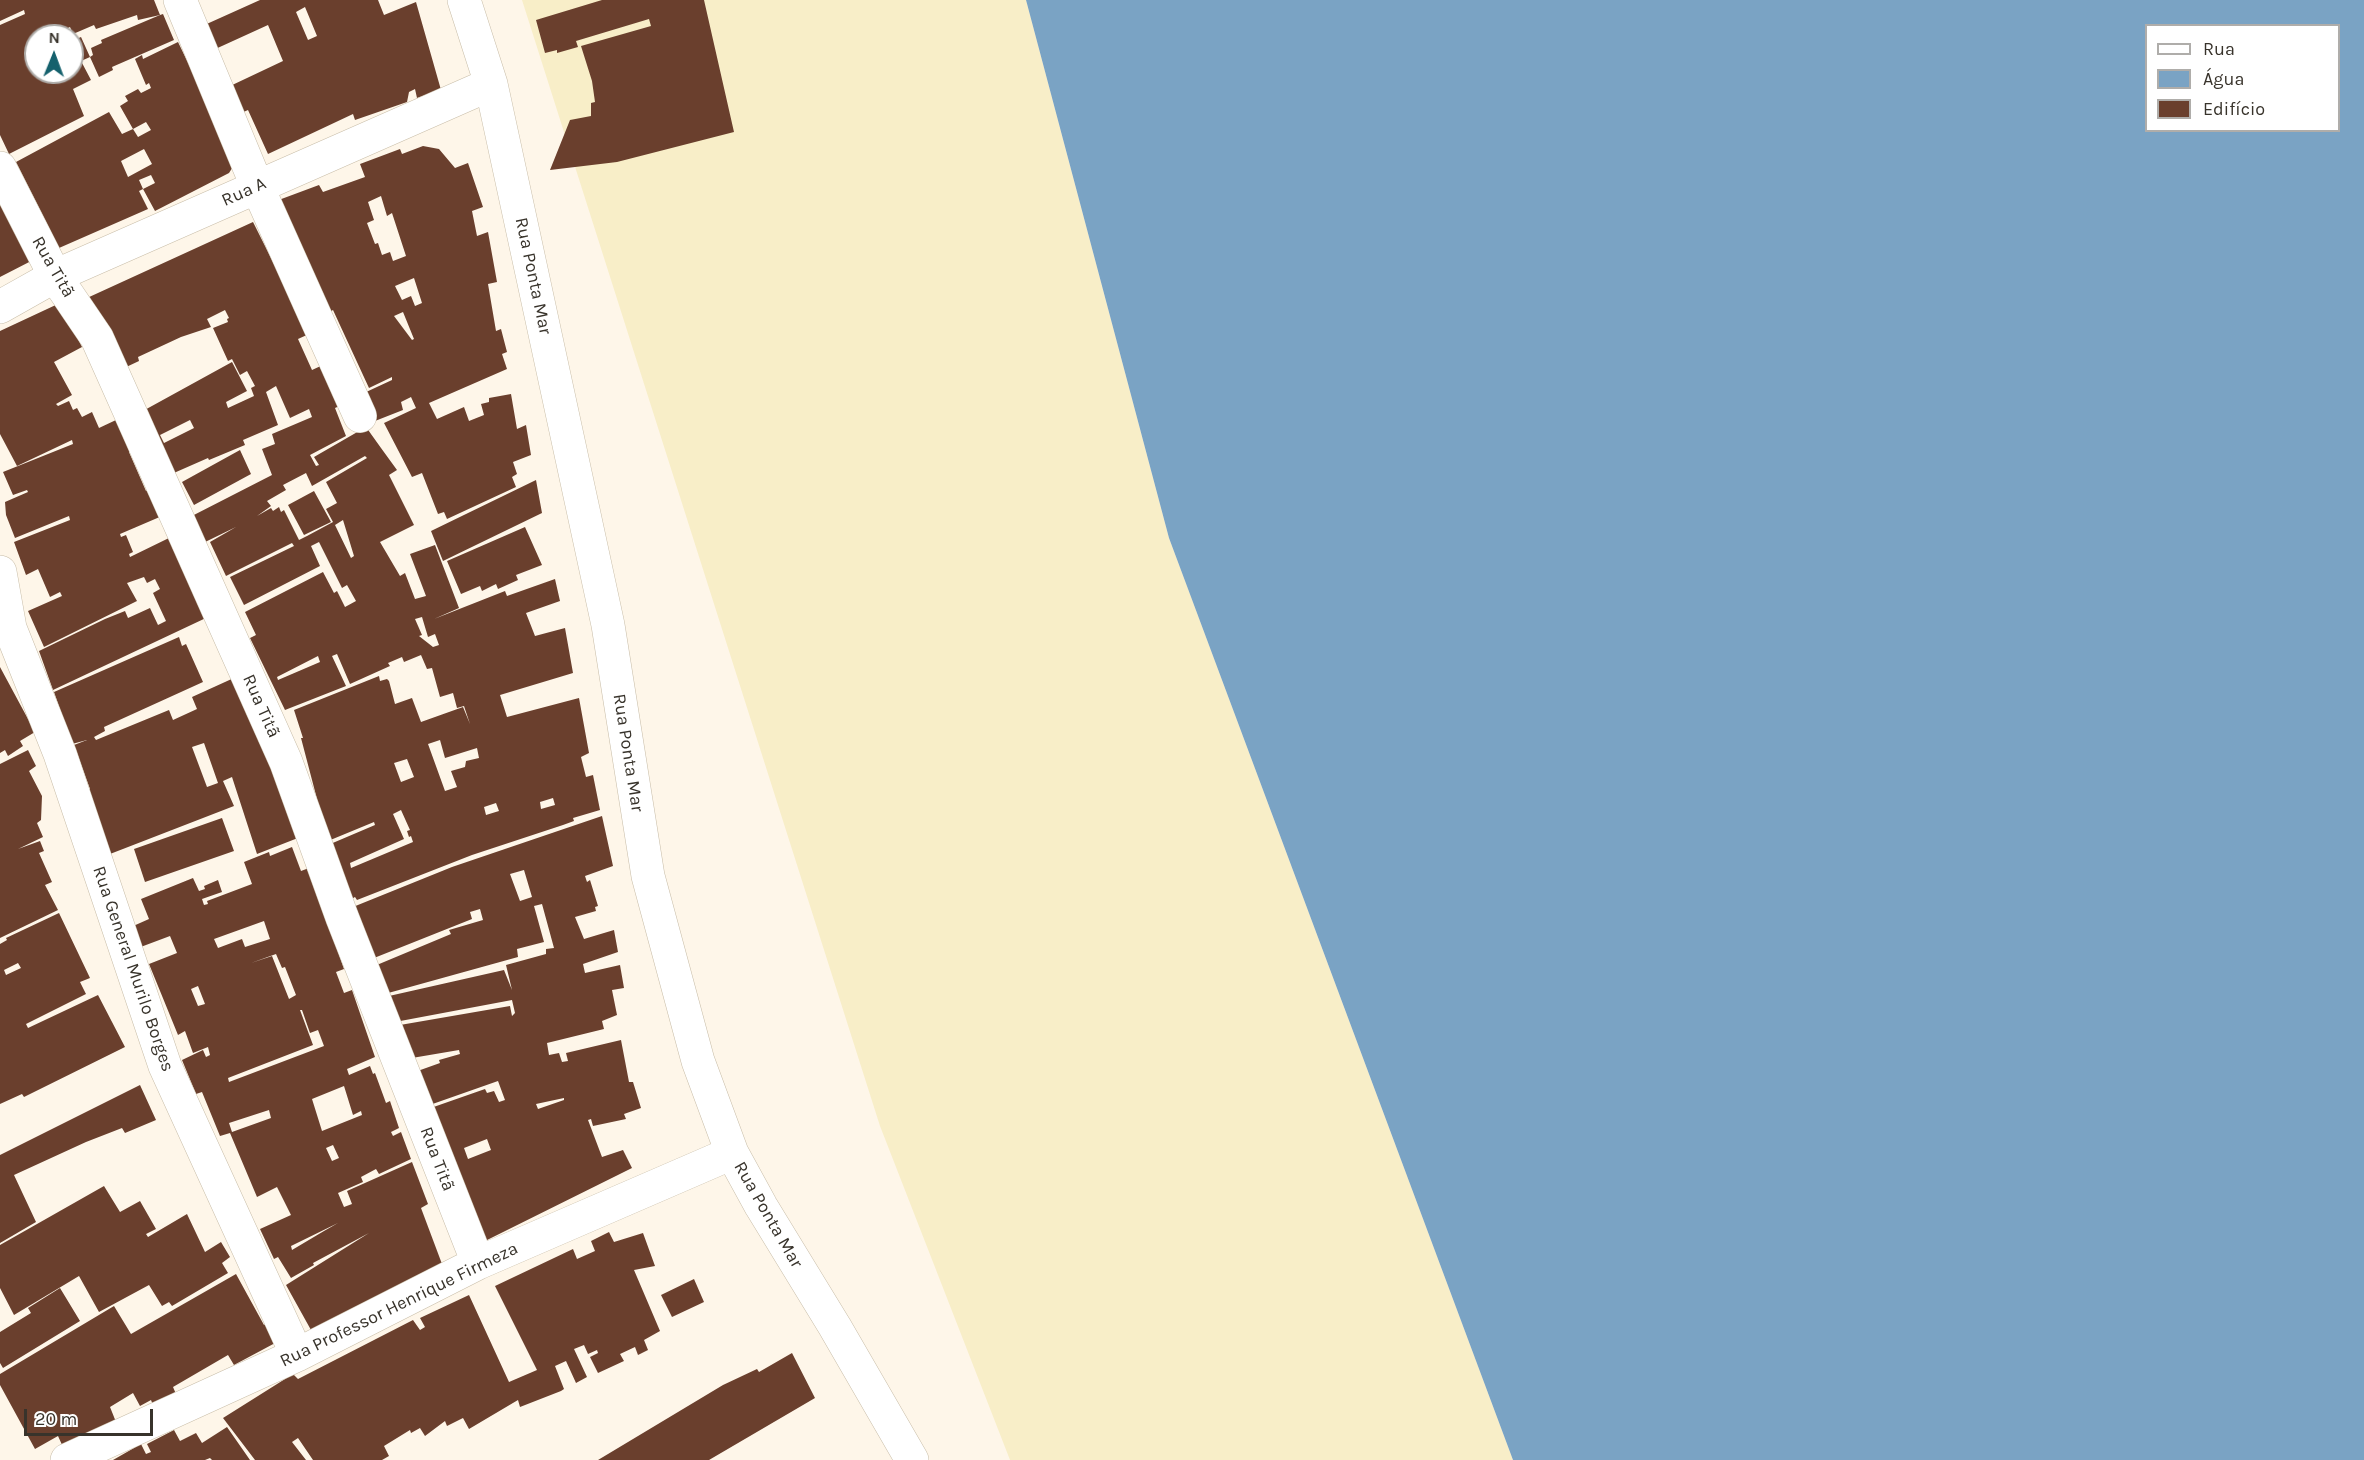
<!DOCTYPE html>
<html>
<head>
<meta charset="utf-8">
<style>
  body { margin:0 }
  #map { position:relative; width:2364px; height:1460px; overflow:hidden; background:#fef6e9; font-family:Karla,sans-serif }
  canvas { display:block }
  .legend { position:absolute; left:2145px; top:24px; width:195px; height:108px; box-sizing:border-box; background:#fff; border:2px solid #afadaa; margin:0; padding:8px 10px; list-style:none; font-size:18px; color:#38332b }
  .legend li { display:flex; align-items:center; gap:12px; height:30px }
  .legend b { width:30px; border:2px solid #afadaa }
  .north { position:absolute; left:24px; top:24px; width:60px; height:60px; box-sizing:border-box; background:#fff; border:2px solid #afadaa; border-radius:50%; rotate:1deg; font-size:16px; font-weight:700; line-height:24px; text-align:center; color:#38332b }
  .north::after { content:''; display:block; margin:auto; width:21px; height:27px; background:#15616d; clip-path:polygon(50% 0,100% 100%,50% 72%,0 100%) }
  .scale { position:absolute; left:24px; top:1409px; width:129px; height:27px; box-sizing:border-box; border:3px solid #38332b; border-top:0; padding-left:8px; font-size:18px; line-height:21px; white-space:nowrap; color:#38332b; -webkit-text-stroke:4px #fff; paint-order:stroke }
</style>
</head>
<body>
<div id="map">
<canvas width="2364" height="1460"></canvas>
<ul class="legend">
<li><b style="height:8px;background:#fff"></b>Rua</li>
<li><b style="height:16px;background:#7aa3c4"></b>Água</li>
<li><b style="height:16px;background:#6a3f2d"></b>Edifício</li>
</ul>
<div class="north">N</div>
<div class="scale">20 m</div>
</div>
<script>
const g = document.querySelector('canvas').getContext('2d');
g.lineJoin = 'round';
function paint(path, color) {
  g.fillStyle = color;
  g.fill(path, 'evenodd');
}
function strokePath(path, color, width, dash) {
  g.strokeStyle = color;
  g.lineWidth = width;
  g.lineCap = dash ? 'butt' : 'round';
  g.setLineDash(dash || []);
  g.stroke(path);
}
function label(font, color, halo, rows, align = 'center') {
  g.font = font + ' Karla,sans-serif';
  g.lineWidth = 6;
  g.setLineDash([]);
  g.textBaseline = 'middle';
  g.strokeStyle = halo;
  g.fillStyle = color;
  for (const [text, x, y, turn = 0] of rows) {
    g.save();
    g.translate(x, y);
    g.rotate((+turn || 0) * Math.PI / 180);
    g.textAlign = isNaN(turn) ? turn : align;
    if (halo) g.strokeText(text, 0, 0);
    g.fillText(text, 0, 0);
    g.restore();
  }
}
paint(new Path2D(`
  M522 0H1026L1169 538 1513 1460H1010L880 1126Z`), '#f8eec8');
paint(new Path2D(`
  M1026 0H2364V1460H1513L1169 538ZM2146 26H2338V130H2146Z`), '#7aa3c4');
paint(new Path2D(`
  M0 0H154L160 15 163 14 174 40 112 67 113 70 99 77 90 57 81 61 91 80 73 89 84 116 9 154 0 135V25L25 14 24 10 0 21ZM137 15 138 20 160 15 101 40 102 43 91 48 93 55 90 57 81 37 72 41V72H36V36H41L40 33 52 28 54 35 70 27 73 34 94 25 96 29Z
  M260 0H378L384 15 416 2 441 90 417 98 415 89 409 92 407 102 355 120 353 114 268 154 248 110 239 114 228 87 283 61 268 25 211 51 200 27ZM305 7 317 36 308 40 296 12Z
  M602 0H704L734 132 617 162 550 170 570 120 591 116V103L595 102 592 81 581 46 651 26 649 19 576 41 578 47 557 53V50L545 53 536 20Z
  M178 42 236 162 229 173 155 211 143 189 155 183 151 175 139 180 143 189 139 191 148 209 59 248 16 162 109 112 122 134 133 129 120 106 128 101 125 96 138 89 141 93 151 88 149 83 146 85 135 59 142 55 143 59ZM146 122 151 130 138 137 133 129ZM144 149 152 164 128 177 121 161Z
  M423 146 439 149 455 168 468 163 483 207 472 211 477 236 488 232 497 282 488 284 496 331 501 329 507 352 502 354 507 369 429 403 437 419 464 407 469 421 484 415 481 404 489 402V398L511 394 517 429 526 425 531 455 513 462 517 474 512 477 516 487 447 519 444 512 438 514 422 473 412 477 384 423 416 408 411 397 401 402 403 410 375 421 364 393 392 380V377L369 388 333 310 326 314 276 201 319 185 323 192 365 177 360 164 400 149 402 154ZM381 196 387 216 392 213 406 256 393 261 390 252 382 255 378 243 375 244 367 223 374 220 368 202ZM414 278 422 303 415 306 411 296 402 300 395 286ZM403 312 414 339 412 340 394 316Z
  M0 192 37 258 0 277Z
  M253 222 309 334 298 339 312 370 325 364 344 404 335 408 346 436 310 455 316 466 319 465 314 457 366 427 381 448 397 470 389 475 414 525 380 542 400 576 405 573 415 599 426 596 410 554 435 545 459 608 434 619 505 591 507 596 555 579 560 601 526 613 535 636 565 628 573 673 500 695 507 717 579 698 589 753 581 757 586 777 593 775 600 810 573 818 574 821 563 825 472 855 357 900 355 897 346 902 328 845 375 825 374 822 328 841 301 738H303L294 710 379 676 380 681 387 679 389 681 395 704 412 698 421 722 463 707 470 724 464 706 457 708 453 693 440 697 432 668 427 669 421 655 404 662 402 657 388 663 390 666 350 684 337 654 332 656 346 686 285 710 250 638 256 635 245 612 323 572 334 593 337 591 345 607 356 601 347 585 342 588 319 542 311 546 320 566 244 605 230 577 294 546 292 543 226 576 210 542 236 527 201 544 188 518 272 475 262 449 275 444 272 434 312 417 309 409 290 418 276 386 266 392 278 425 243 440 245 445 209 460 208 458 167 476 141 412 232 362 247 391 226 402 228 408 254 396 251 388 255 386 247 371 240 375 232 359 228 361 213 328 228 322 227 319 229 318 225 310 207 319 211 327 181 337 138 357 139 361 122 369 87 298ZM190 420 194 428 164 443 160 435ZM365 456 367 458 326 482 337 503 326 509 333 522 307 536 299 540 284 510 281 512 279 507 273 511 271 508 257 516 271 506 267 501 286 490 283 485 306 473 312 486ZM343 520 354 556 351 558 335 525ZM422 617 428 637 435 634 439 645 433 647 419 636 422 635 415 619ZM318 656 320 662 278 680 277 677ZM440 740 445 758 477 748 479 758 466 761 465 767 451 771 457 787 445 791 428 744ZM407 759 414 777 401 782 394 763ZM553 798 555 805 541 809 540 802ZM496 803 499 811 486 815 484 807ZM401 810 410 830 407 831 409 837 411 836 413 842 351 868 350 863 404 839 393 814Z
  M60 303 82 347 54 362 72 395 56 404 58 406 69 401 73 410 77 408 82 417 92 412 99 428 116 420 131 450 129 452 146 491 150 489 162 516 120 534 121 537 126 535 133 552 129 554 130 557 171 537 208 617 53 690 39 651 105 619 125 611 128 618 150 608 158 625 166 621 153 593 160 589 155 579 147 583 144 577 127 583 137 601 44 647 28 611 62 596 60 592 50 597 38 569 26 575 14 542 70 520 69 516 15 538 6 515 5 502 28 492 27 490 13 495 3 472 73 444 72 440 17 466 0 434V331Z
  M240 450 251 474 194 505 182 482Z
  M536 480 542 513 443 561 431 531Z
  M314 491 331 522 304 535 288 505Z
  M525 527 542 565 516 575 518 580 498 589 496 584 482 591 480 586 461 594 447 561Z
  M179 637 182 646 186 644 203 682 104 727 105 731 94 737 96 740 169 710 173 720 197 709 192 697 236 677 303 836 257 854 232 777 223 781 234 806 110 854 88 790 90 789 74 745 87 740 72 744 54 692ZM204 743 218 783 207 787 192 747Z
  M0 667 35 732 20 741 23 746 8 756 5 750 0 753Z
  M28 750 36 766 29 771 42 796 41 820 37 823 43 837 18 849 40 841 44 851 39 853 52 882 45 885 58 910 0 938V764Z
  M602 816 613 866 585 876 587 882 590 880 598 906 595 907 596 911 575 917 584 939 614 930 618 952 583 964 585 973 620 965 624 988 612 990 617 1015 602 1021 604 1029 547 1043 549 1055 559 1053 562 1062 568 1061 566 1053 621 1040 629 1082H633L641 1108 624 1114 626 1119 593 1126 591 1119 588 1120 602 1157 623 1150 632 1168 475 1246 425 1110 485 1089 487 1093 494 1091 499 1102 505 1100 498 1081 424 1107 412 1073 440 1063 439 1060 460 1054 459 1050 406 1059 400 1025 510 1006 512 1016 515 1013 512 1000 395 1022 389 996 504 970 512 990 506 965 546 954V949L554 948 542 904 534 906 544 942 517 949 518 957 381 995 372 967 451 934 449 930 483 920 480 909 470 912 472 919 369 960 348 909 452 867ZM524 870 532 897 520 901 510 874ZM564 1098V1100L538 1109 536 1104ZM487 1139 491 1150 468 1159 464 1148Z
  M222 818 234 851 145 882 134 849Z
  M292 847 301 871 309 868 344 969 336 972 344 993 352 990 375 1057 347 1069 349 1075 370 1066 373 1074 375 1073 386 1103 390 1101 399 1128 391 1132 393 1136 401 1132 411 1159 379 1174 376 1169 361 1177 363 1182 338 1193 344 1207 352 1204 347 1191 412 1162 428 1204 421 1208 442 1264 311 1330 286 1285 369 1233 313 1263 314 1265 291 1278 278 1257 274 1259 260 1229 291 1215 277 1187 257 1197 230 1133 220 1136 202 1092 196 1094 182 1060 203 1050 206 1057 210 1055 208 1047 193 1053 185 1031 178 1035 149 964 177 953 170 936 138 948 131 927 149 919 141 899 193 878 199 891 205 889 204 886 218 880 222 892 202 899 204 905 208 904 207 901 252 884 244 862 269 852 270 856ZM264 921 270 939 245 947 242 939 218 948 214 939ZM276 954 282 968 285 967 296 995 289 999 272 956 251 963ZM198 986 205 1004 198 1006 191 989ZM300 1010H302L310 1033 318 1030 324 1046 229 1082 228 1078 313 1045ZM344 1086 353 1115 361 1111 362 1115 322 1131 312 1099ZM269 1110 271 1118 232 1132 229 1123ZM333 1145 339 1158 332 1161 326 1148ZM338 1223 324 1231 292 1250 291 1246Z
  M59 913 90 978 80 982 86 994 26 1024 28 1028 98 995 125 1047 24 1097 22 1094 0 1104V944L7 940 6 938ZM18 963 21 968 6 975 4 970Z
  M140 1085 156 1120 125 1133 122 1128 86 1142 14 1175 36 1222 0 1243V1155Z
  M104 1186 120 1212 140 1201 156 1229 146 1234 148 1237 187 1214 205 1252 221 1242 230 1257 222 1263 228 1273 172 1306 169 1302 162 1306 149 1285 99 1312 79 1276 14 1315 0 1288V1245Z
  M609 1232 614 1242 643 1233 655 1266 634 1270 660 1331 644 1340 648 1350 638 1355 635 1347 620 1354 624 1361 598 1373 590 1357 598 1353 597 1350 588 1354 584 1345 574 1349 587 1377 576 1383 566 1361 555 1366 564 1389 561 1391 520 1407 518 1400 469 1429 463 1418 447 1426 445 1421 425 1436 420 1428 411 1433 410 1430 384 1446 389 1456 382 1460H313L298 1438 292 1442 306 1460H255L223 1418 293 1374 298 1379 413 1320 420 1330 425 1327 420 1318 469 1295 509 1382 537 1370 495 1286 573 1249 577 1259 595 1251 591 1241Z
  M236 1274 264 1325 270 1321 277 1342 234 1365 228 1355 173 1387 176 1394 153 1405 151 1400 140 1406 133 1393 110 1407 116 1422 63 1447 58 1436 35 1449 0 1385V1374L114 1306 131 1334Z
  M694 1279 704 1302 672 1317 661 1295Z
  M60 1288 80 1321 3 1368 0 1363V1332L31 1313 28 1308Z
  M792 1353 815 1398 709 1460H598L723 1385 757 1369 759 1372Z
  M227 1427 250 1460H212L210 1458 205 1460H113L141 1444 146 1454 151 1452 147 1444 174 1430 180 1441 196 1433 202 1443Z`), '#6a3f2d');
const street = new Path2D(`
  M180 0 257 186 360 416
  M464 0 491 84 608 625 648 876 698 1061 732 1153 761 1206 835 1327 912 1460
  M0 168 55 276 97 338 286 762 342 917 478 1263
  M0 307 55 276 491 84
  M0 572 10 628 60 754 165 1066 297 1355
  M67 1460 297 1355 478 1263 732 1153`);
strokePath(street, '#c8bda8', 34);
strokePath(street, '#fff', 33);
label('18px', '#38332b', '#fff', [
  ["Rua A",244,192,-24],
  ["Rua Titã",53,267,60],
  ["Rua Ponta Mar",533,276,78],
  ["Rua Titã",261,706,66],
  ["Rua Ponta Mar",628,753,81],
  ["Rua General Murilo Borges",133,969,71],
  ["Rua Titã",437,1159,69],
  ["Rua Ponta Mar",768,1215,60],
  ["Rua Professor Henrique Firmeza",399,1305,-26]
]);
</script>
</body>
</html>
